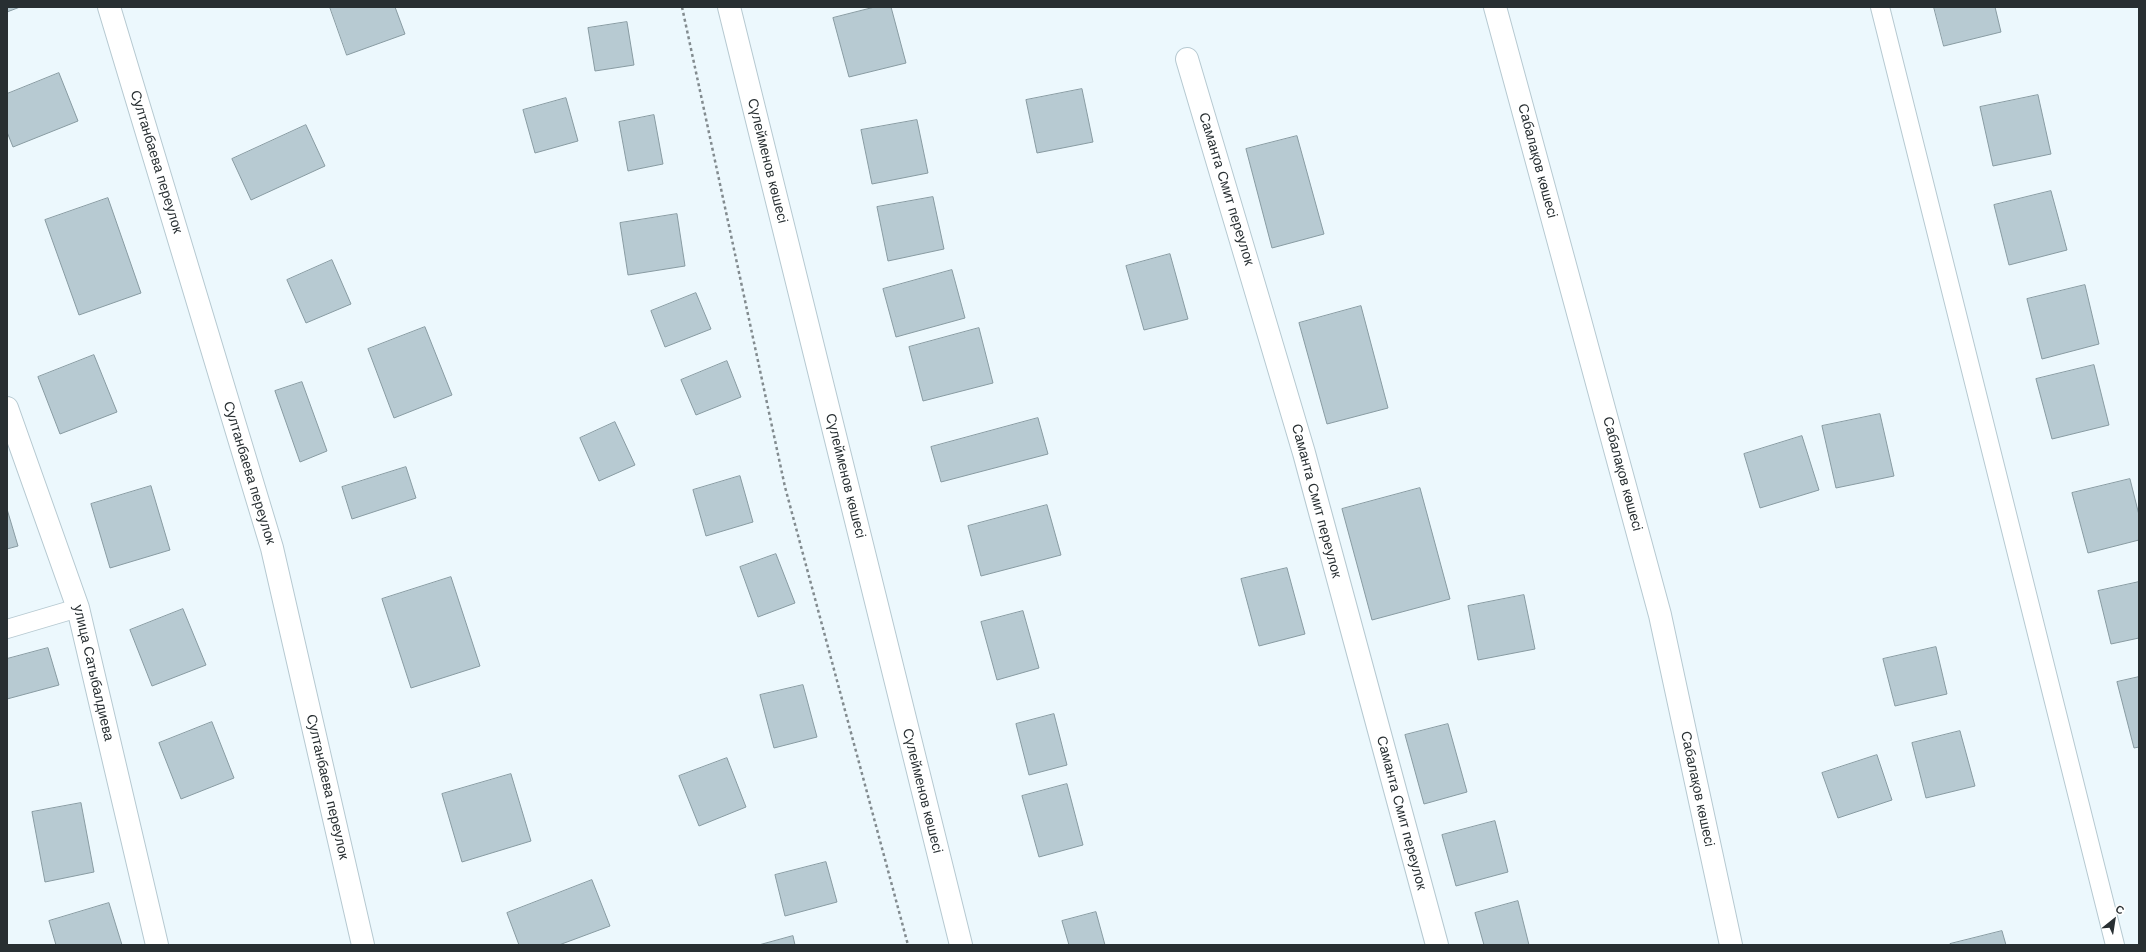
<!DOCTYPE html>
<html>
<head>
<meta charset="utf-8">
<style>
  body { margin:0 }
  #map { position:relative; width:2146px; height:952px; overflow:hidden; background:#ecf8fd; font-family:Helvetica,sans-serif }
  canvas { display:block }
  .frame { position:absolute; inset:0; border:8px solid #282f32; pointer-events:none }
  .north { position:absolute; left:2094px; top:900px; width:40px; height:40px; -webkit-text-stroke:3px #fff; paint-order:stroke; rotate:30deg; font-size:11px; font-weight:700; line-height:16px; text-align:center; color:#282f32 }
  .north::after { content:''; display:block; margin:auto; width:14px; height:18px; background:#282f32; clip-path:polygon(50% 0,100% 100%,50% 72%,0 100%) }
</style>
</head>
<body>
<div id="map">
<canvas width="2146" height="952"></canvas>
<div class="frame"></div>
<div class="north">С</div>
</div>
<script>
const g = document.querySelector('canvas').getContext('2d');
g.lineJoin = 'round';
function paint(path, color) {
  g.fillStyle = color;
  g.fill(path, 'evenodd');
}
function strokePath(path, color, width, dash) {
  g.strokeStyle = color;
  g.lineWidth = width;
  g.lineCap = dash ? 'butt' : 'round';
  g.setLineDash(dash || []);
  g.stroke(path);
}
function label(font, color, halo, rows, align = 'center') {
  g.font = font + ' Helvetica,sans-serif';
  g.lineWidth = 4;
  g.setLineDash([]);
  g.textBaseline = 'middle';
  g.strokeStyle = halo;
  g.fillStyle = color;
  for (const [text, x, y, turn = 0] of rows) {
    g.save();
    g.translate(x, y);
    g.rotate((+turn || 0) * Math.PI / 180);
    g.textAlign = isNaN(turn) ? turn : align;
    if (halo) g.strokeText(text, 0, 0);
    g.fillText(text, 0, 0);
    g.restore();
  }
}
const building = new Path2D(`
  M7 7H20L7 12Z
  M330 7H395L405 34 347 55Z
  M875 7H891L906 63 849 77 833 18Z
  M1934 7H1995L2001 32 1944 46Z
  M627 22 634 65 595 71 588 28Z
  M59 73 78 121 13 147 7 132V94Z
  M1082 89 1093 142 1037 153 1026 100Z
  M2038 95 2051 154 1993 166 1980 107Z
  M566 98 578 141 535 153 523 110Z
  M654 115 663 164 628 171 619 122Z
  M917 120 928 173 872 184 861 130Z
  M306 125 325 166 251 200 232 159Z
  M1297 136 1324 234 1272 248 1246 149Z
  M2051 191 2067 250 2009 265 1994 205Z
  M933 197 944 249 888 261 877 207Z
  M108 198 141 293 79 315 45 220Z
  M677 214 685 266 628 275 620 223Z
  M1170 254 1188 319 1144 330 1126 266Z
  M332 260 351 304 306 323 287 280Z
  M952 270 965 318 896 337 883 289Z
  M2085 285 2099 344 2042 359 2027 299Z
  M696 293 711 329 665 347 651 311Z
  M1361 306 1388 408 1327 424 1299 323Z
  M425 327 452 395 394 418 368 349Z
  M979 328 993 383 923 401 909 347Z
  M94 355 117 412 60 434 38 377Z
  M727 361 741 397 696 415 681 380Z
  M2094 365 2109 425 2052 439 2036 379Z
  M302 382 327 451 300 462 275 391Z
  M1880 414 1894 476 1836 488 1822 426Z
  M1038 418 1048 454 941 482 931 447Z
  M615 422 635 465 599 481 580 438Z
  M1802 436 1819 490 1760 508 1744 454Z
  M406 467 416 498 352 519 342 487Z
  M740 476 753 522 706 536 693 490Z
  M2130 479 2139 515V540L2088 553 2072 493Z
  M151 486 170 550 110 568 91 504Z
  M1420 488 1450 599 1372 620 1342 509Z
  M1047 505 1061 555 981 576 968 526Z
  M7 509 18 546 7 549Z
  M776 554 795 603 758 617 740 567Z
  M1287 568 1305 634 1259 646 1241 579Z
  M451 577 480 666 411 688 382 599Z
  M2139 582V638L2111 644 2098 591Z
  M1524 595 1535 649 1478 660 1468 606Z
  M183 609 206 665 152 686 130 630Z
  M1023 611 1039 668 997 680 981 622Z
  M1936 647 1947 694 1895 706 1883 659Z
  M48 648 59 685 7 699V659Z
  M2139 677V747L2134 748 2117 682Z
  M803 685 817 737 774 748 760 695Z
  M1054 714 1067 765 1029 775 1016 724Z
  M212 722 234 778 181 799 159 743Z
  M1448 724 1467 792 1424 804 1405 735Z
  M1960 731 1975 786 1926 798 1912 743Z
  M1877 755 1892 800 1838 818 1822 773Z
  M727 758 746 807 699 826 679 776Z
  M511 774 531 841 462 862 442 794Z
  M1067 784 1083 845 1039 857 1022 796Z
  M81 803 94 872 45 882 32 812Z
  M1495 821 1508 872 1456 886 1442 835Z
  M826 862 837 902 785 916 775 875Z
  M592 880 610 926 559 945H519L507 913Z
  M1518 901 1529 945H1484L1475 913Z
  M109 903 122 945H56L49 921Z
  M1096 912 1105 945H1069L1062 921Z
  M2002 931 2006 945H1950V944Z
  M793 936 795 945H759Z`);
paint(building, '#b7cad2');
strokePath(building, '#889ba2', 1);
const lane = new Path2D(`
  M1880 7 2115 945
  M7 629 78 608`);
const street = new Path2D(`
  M109 7 272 548 363 945
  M1495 7 1660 615 1731 945
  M1187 59 1304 453 1437 945
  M7 408 78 608 157 945`);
const secondary = new Path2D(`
  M729 7 961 945`);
strokePath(lane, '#b6c9d1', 20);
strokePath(street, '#b6c9d1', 24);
strokePath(secondary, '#b6c9d1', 24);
strokePath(new Path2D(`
  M682 7 785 487 908 945`), '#828b8f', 2.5, [3, 3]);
strokePath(lane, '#fff', 18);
strokePath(street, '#fff', 22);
strokePath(secondary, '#fff', 22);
label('14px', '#282f32', '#fff', [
  ["Сүлейменов көшесі",767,161,76],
  ["Сабалақов көшесі",1537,161,75],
  ["Султанбаева переулок",156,162,73],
  ["Саманта Смит переулок",1226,189,73],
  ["Султанбаева переулок",249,473,73],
  ["Сабалақов көшесі",1622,474,75],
  ["Сүлейменов көшесі",845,476,76],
  ["Саманта Смит переулок",1316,501,75],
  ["улица Сатыбалдиева",93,673,77],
  ["Султанбаева переулок",327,787,77],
  ["Сабалақов көшесі",1697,789,78],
  ["Сүлейменов көшесі",922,791,76],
  ["Саманта Смит переулок",1401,813,75]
]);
</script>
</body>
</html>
